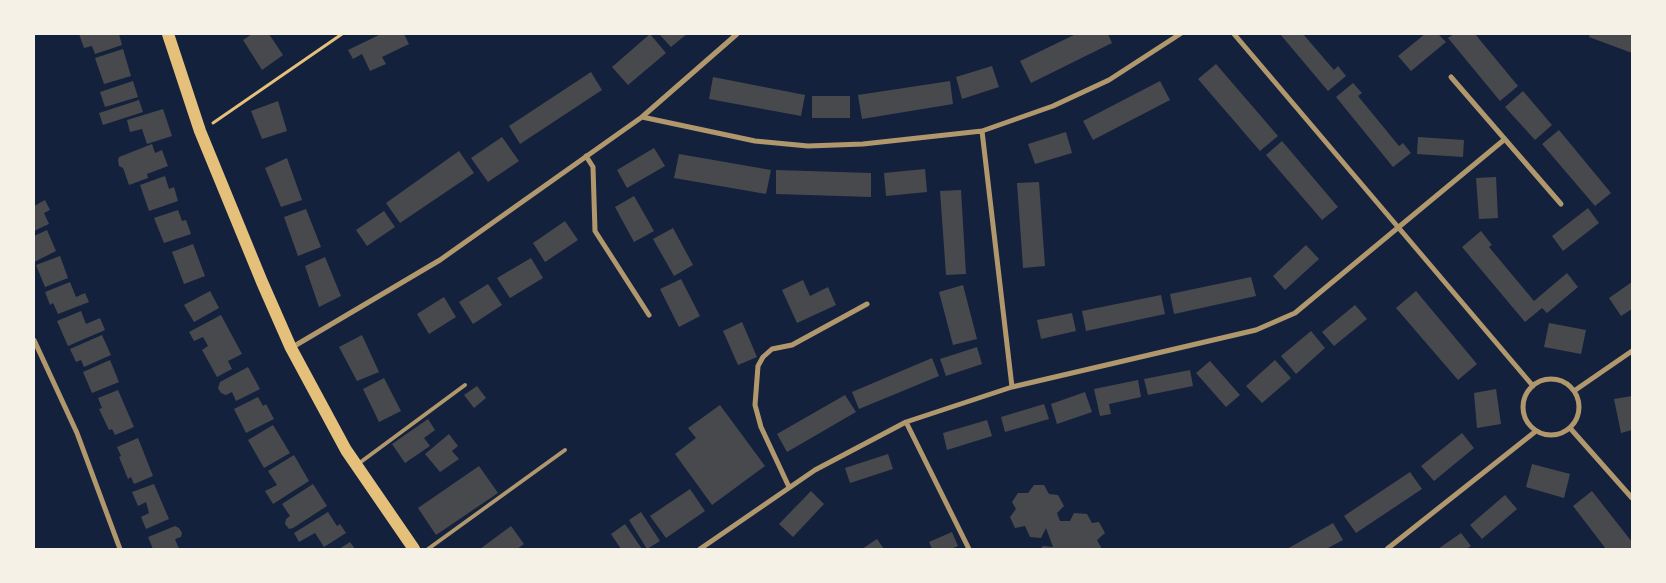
<!DOCTYPE html>
<html>
<head>
<meta charset="utf-8">
<style>
  body { margin:0 }
  #map { position:relative; width:1666px; height:583px; overflow:hidden; background:#14213d; font-family:Signika,sans-serif }
  canvas { display:block }
  .frame { position:absolute; inset:0; border:35px solid #f6f1e7; pointer-events:none }
</style>
</head>
<body>
<div id="map">
<canvas width="1666" height="583"></canvas>
<div class="frame"></div>
</div>
<script>
const g = document.querySelector('canvas').getContext('2d');
g.lineJoin = 'round';
function paint(path, color) {
  g.fillStyle = color;
  g.fill(path, 'evenodd');
}
function strokePath(path, color, width, dash) {
  g.strokeStyle = color;
  g.lineWidth = width;
  g.lineCap = dash ? 'butt' : 'round';
  g.setLineDash(dash || []);
  g.stroke(path);
}
paint(new Path2D(`
  M79 34H119L122 45 95 54 92 46 84 48Z
  M252 34H269L283 55 262 70 243 40Z
  M381 34H404L409 44 382 57 386 64 370 71 362 54 353 59 348 50Z
  M650 34 666 53 628 85 612 67Z
  M659 34H687L671 47Z
  M1076 34H1108L1112 43 1031 83 1020 61Z
  M1280 34H1303L1334 70 1338 66 1346 76 1328 91Z
  M1425 34H1438L1446 42 1411 71 1398 56Z
  M1454 34H1475L1518 86 1500 101 1448 38Z
  M1590 34H1627L1632 36V53L1589 37Z
  M123 49 131 76 104 84 95 58Z
  M1216 64 1278 136 1260 151 1198 79Z
  M992 66 999 87 962 99 956 77Z
  M591 72 602 90 520 144 509 126Z
  M713 77 805 95 801 116 709 99Z
  M133 81 138 97 105 107 100 92Z
  M950 81 953 104 862 119 858 95Z
  M1160 81 1170 100 1093 140 1083 121Z
  M1353 83 1362 93 1358 96 1399 146 1403 143 1411 153 1393 167 1336 97Z
  M1523 91 1552 125 1535 140 1505 107Z
  M812 96H850V118H812Z
  M139 100 143 112 103 125 99 113Z
  M278 101 287 131 262 139 251 111Z
  M163 109 172 136 147 144 142 129 130 132 127 120Z
  M1559 130 1611 193 1595 206 1542 144Z
  M1066 132 1072 153 1035 164 1028 144Z
  M502 137 519 161 488 182 471 158Z
  M1418 137 1464 140 1463 157 1417 154Z
  M1282 141 1338 207 1322 220 1266 155Z
  M152 144 155 153 162 150 168 166 147 174 148 178 129 185 123 168 119 166 118 160 119 157Z
  M654 148 665 166 627 188 617 170Z
  M459 151 474 173 400 223 386 203Z
  M679 154 771 170 766 194 674 178Z
  M287 158 302 200 281 207 265 168Z
  M925 169 927 192 886 196 884 173Z
  M776 170 871 173V197L776 194Z
  M165 176 169 189 174 187 178 201 149 211 140 185Z
  M1496 177 1498 218 1479 219 1476 178Z
  M1039 182 1045 266 1023 268 1017 183Z
  M961 190 966 274 946 275 940 191Z
  M634 196 654 231 634 242 615 207Z
  M45 200 50 210 44 213 49 224 34 231V206Z
  M1588 208 1599 223 1563 251 1552 236Z
  M306 209 321 247 298 256 284 217Z
  M178 210 182 221 186 220 191 234 164 243 154 218Z
  M384 211 395 227 367 246 356 230Z
  M565 221 578 240 545 262 533 243Z
  M673 228 693 265 674 276 653 239Z
  M47 230 56 251 34 262V236Z
  M1481 231 1492 245 1489 247 1534 301 1567 273 1578 287 1547 313 1542 308 1525 322 1462 247Z
  M193 244 205 276 184 284 172 252Z
  M1306 245 1319 259 1285 290 1273 276Z
  M60 256 68 278 45 287 36 265Z
  M325 257 341 296 319 307 305 266Z
  M531 258 543 278 510 298 497 278Z
  M1251 277 1256 296 1174 314 1170 294Z
  M681 279 700 316 679 327 660 289Z
  M803 280 810 296 828 287 836 305 797 323 782 290Z
  M70 282 76 297 85 293 89 302 58 314 53 303 50 305 45 292Z
  M1632 282V309L1621 316 1609 298Z
  M488 284 502 305 473 324 459 302Z
  M963 285 977 339 953 345 939 292Z
  M210 291 219 308 194 322 184 305Z
  M1416 291 1477 364 1458 380 1396 308Z
  M1161 295 1165 314 1086 331 1082 311Z
  M444 297 456 317 429 334 417 314Z
  M1355 305 1367 319 1334 346 1322 332Z
  M81 311 86 324 100 318 105 330 68 346 57 321Z
  M1072 313 1076 331 1041 339 1037 320Z
  M221 315 242 354 228 361 232 369 217 377 202 350 208 346 203 337 194 341 189 332Z
  M742 322 757 357 738 365 723 331Z
  M1549 323 1586 330 1581 354 1544 347Z
  M1311 331 1325 348 1296 374 1281 356Z
  M102 335 111 355 84 367 81 360 76 362 70 349Z
  M362 335 379 372 357 381 339 347Z
  M977 347 982 364 946 376 940 359Z
  M932 358 939 376 859 409 852 392Z
  M110 360 119 382 92 393 83 372Z
  M1275 360 1291 378 1262 403 1246 386Z
  M1210 361 1240 395 1226 407 1196 373Z
  M248 367 260 389 236 401 232 392 226 395 221 393 218 388 220 382Z
  M1190 370 1193 386 1148 395 1144 379Z
  M384 378 401 411 379 422 363 389Z
  M1138 380 1141 397 1109 404 1111 414 1100 416 1094 389Z
  M477 386 486 398 474 408 464 395Z
  M1496 389 1501 424 1477 428 1474 393Z
  M118 390 134 427 115 435 112 429 109 430 99 409 102 408 98 398Z
  M1085 392 1092 412 1057 424 1051 404Z
  M845 395 856 412 787 452 777 434Z
  M1632 396V430L1621 433 1614 399Z
  M258 397 263 406 266 404 274 419 246 433 234 409Z
  M1044 404 1049 419 1005 432 1001 417Z
  M720 405 765 466 712 505 675 454 696 438 688 428Z
  M428 419 435 430 424 438 430 446 405 463 392 444Z
  M987 420 992 436 947 450 943 433Z
  M273 425 290 453 264 468 248 440Z
  M1462 433 1474 448 1434 481 1421 466Z
  M449 434 458 446 452 451 459 459 440 472 425 454Z
  M138 438 153 476 134 484 131 477 128 479 119 457 121 456 117 447Z
  M888 454 893 469 850 483 845 468Z
  M294 455 309 481 273 504 265 491 277 485 268 471Z
  M1532 464 1570 474 1564 498 1526 487Z
  M479 466 498 493 436 535 418 508Z
  M1410 472 1422 489 1356 533 1344 516Z
  M154 484 169 519 146 529 141 517 149 513 146 502 138 506 132 492Z
  M313 484 327 506 293 528 289 529 285 524 286 519 290 516 282 504Z
  M1034 485H1044L1049 494 1058 495 1064 506 1057 513 1060 521H1070L1074 513 1087 514 1092 523 1099 522 1105 533 1097 540 1102 549H1040L1043 546 1053 547 1046 528 1041 538 1030 537 1025 526 1015 528 1010 517 1016 509 1012 502 1018 493H1028Z
  M690 489 705 511 666 538 650 516Z
  M811 491 824 504 793 537 779 524Z
  M1592 491 1632 542V547L1629 549H1606L1573 506Z
  M1505 495 1517 509 1482 539 1470 525Z
  M328 512 337 526 340 524 346 533 324 547 315 533 299 542 294 533Z
  M641 512 660 541 647 549 629 520Z
  M1333 523 1343 540 1326 549H1287Z
  M625 524 642 549H621L611 534Z
  M175 526 179 528 182 533 181 537 175 539 179 549H153L148 537Z
  M511 526 524 544 517 549H480Z
  M952 532 958 546 951 549H932L929 542Z
  M1461 533 1471 546 1466 549H1438Z
  M877 539 884 549H862Z
  M350 542 355 549H339Z`), '#48494c');
strokePath(new Path2D(`
  M213 123 342 34`), '#e5c07b', 3);
strokePath(new Path2D(`
  M358 464 465 385
  M428 549 565 450`), '#b1986c', 4);
strokePath(new Path2D(`
  M1234 34 1533 386
  M1451 77 1561 204
  M642 117 755 141 808 146 863 144 982 131 1053 106 1109 80 1180 34
  M982 131 1012 387
  M586 156 593 167 595 231 649 315
  M34 340 77 433 120 549
  M291 348 440 260 642 117 737 34
  M1523 407a28 28 0 1 1 56 0a28 28 0 1 1-56 0Z
  M1574 391 1632 351
  M906 422 969 549
  M1570 428 1632 498
  M789 487 761 427 755 405 758 366 763 357 772 349 792 345 867 304
  M700 549 815 470 906 422 1012 387 1256 330 1295 313 1505 139
  M1387 549 1536 431`), '#b1986c', 5);
strokePath(new Path2D(`
  M168 34 200 131 262 282 291 348 346 450 414 549`), '#e5c07b', 12);
</script>
</body>
</html>
